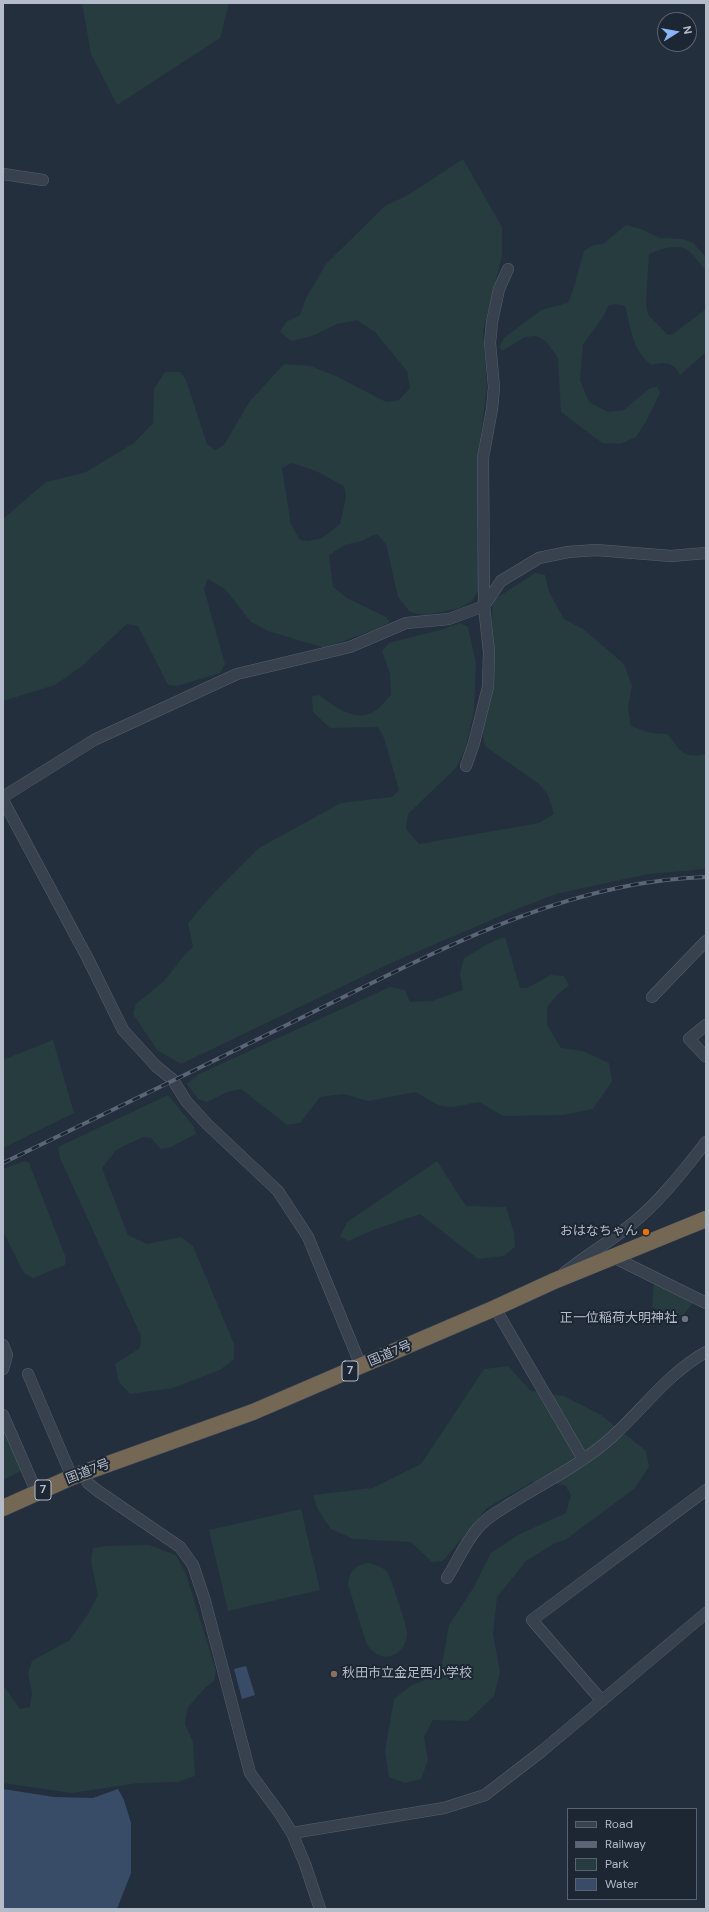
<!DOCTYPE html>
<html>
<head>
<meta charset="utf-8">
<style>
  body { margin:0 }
  #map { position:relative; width:709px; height:1912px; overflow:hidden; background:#242f3e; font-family:"DM Sans",sans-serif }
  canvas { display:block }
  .frame { position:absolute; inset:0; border:4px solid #b4bcc9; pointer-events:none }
  .legend { position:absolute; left:567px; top:1808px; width:130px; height:92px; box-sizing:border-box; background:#1d2633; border:1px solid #59626f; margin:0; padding:5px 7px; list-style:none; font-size:12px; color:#b4bcc9 }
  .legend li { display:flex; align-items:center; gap:8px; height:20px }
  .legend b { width:20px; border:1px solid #59626f }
  .north { position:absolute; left:657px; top:12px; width:40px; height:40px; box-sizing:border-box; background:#1d2633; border:1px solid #59626f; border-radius:50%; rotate:79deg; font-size:11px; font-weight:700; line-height:16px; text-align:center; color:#b4bcc9 }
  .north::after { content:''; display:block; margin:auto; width:14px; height:18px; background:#8ab4f8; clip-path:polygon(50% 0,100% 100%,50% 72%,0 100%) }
</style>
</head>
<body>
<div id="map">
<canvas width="709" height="1912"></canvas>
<div class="frame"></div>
<ul class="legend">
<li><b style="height:5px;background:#38414e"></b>Road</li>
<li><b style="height:5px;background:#5a6575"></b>Railway</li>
<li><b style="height:11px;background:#263c3f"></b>Park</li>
<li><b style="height:11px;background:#394c67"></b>Water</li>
</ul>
<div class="north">N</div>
</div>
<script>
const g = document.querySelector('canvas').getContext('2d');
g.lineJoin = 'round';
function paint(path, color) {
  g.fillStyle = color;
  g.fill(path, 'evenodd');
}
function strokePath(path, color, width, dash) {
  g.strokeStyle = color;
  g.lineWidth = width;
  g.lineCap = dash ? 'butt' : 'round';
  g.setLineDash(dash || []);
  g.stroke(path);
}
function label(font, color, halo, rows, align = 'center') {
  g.font = font + ' "DM Sans","Noto Sans JP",sans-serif';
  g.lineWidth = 4;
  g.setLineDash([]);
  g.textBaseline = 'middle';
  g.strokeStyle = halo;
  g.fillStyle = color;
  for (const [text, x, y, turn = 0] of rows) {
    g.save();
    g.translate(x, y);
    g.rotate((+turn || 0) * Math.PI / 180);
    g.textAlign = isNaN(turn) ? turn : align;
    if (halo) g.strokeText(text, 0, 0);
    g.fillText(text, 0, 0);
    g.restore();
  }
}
paint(new Path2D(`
  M82 3H229L220 38 117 105 91 54Z
  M463 159 502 227V256L483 331 487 387 479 448V589L473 600 460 608 425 615 410 612 398 597 386 544 377 534 371 536 362 541 345 545 329 555 333 587 347 598 386 617 390 622 379 628 325 648 268 631 251 622 225 589 208 579 204 589 225 664 220 673 177 686 168 685 138 626 127 624 82 666 55 685 3 701V519L46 482 86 472 134 443 153 423 154 389 165 372H180L186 380 207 444 215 450 224 445 250 401 284 364 310 366 336 376 386 402 399 400 410 388 407 371 375 332 357 320 337 324 312 336 291 341 280 332 286 322 300 315 306 298 326 264 385 206 410 194ZM292 463 316 471 344 486 346 497 340 524 322 538 309 541 300 540 291 525 282 468Z
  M626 225 641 229 660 238 682 239 693 243 706 257V270C700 264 693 254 686 249 676 244 659 249 649 254L646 302 648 315 668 335 673 334 706 309V352L680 375C673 362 665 362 652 365 632 352 631 327 625 306L616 304 609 305 601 320 583 344 580 380 589 402 608 412 624 410 650 388 657 387 660 393 645 423 636 437 620 444 602 443 561 412 558 358 546 341 536 336 525 337 502 351 499 347 504 338 541 310 568 303 574 287 584 251 594 245 603 244Z
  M535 573 545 575 549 592 564 619 583 629 624 664 632 686 628 707 631 726 651 733 667 734C682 751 681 759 706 754V869L648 874 556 894 517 909 391 963 181 1064 157 1050 133 1014 136 1004 164 981 187 952 193 947 188 923 212 895 259 848 341 803 392 797 399 790 384 738 378 727 330 728 313 712 312 696 319 695C335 707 358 725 378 709 382 705 386 700 391 695L390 674 382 651 389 643 441 630 460 623 468 627 476 663 474 710 466 747 456 768 408 814 406 829 419 844 539 823 554 814 548 795 539 784 485 746 482 731 493 688 492 601Z
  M505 937 520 988H527L551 975 564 976 569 985 558 994 547 1007V1025L561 1048 583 1051 609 1063 612 1081 593 1109 563 1115 503 1116 479 1102C445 1108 447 1112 416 1092L368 1101 343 1094 320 1097 300 1123 287 1125 241 1089 227 1092 207 1102 198 1099 187 1084 199 1074 390 987 405 990 410 1002 432 1001 463 990 460 974 464 958C478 950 490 941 505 937Z
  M53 1040 74 1113 3 1148V1060Z
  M168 1095 194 1127 196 1134 171 1147 161 1149 151 1138 143 1137 116 1150 102 1168 128 1235 147 1244 181 1237 193 1246 234 1344V1359L220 1370 173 1388 130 1394 119 1382 115 1364 140 1348 141 1336 60 1158 58 1147Z
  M24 1161 29 1163 66 1258 65 1265 33 1278 24 1273 3 1231V1169Z
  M437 1161 466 1206 506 1207 514 1233 515 1247 504 1256 478 1259 420 1214 373 1230 349 1241 340 1237 347 1222Z
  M654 1282 694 1301 683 1316 652 1308Z
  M508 1366 531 1391 564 1396 601 1415 646 1451 649 1467 634 1489 565 1540 555 1543 526 1561 497 1597 493 1634 500 1672 494 1696 468 1721 433 1720 424 1737 428 1760 421 1779 405 1783 389 1777 385 1751 394 1699 412 1685 440 1675 449 1625 474 1587 491 1553 518 1535 566 1513 571 1495 565 1485 532 1482 487 1508 443 1561 432 1562 411 1542 353 1539 331 1529 318 1510 313 1495 373 1488 421 1464 484 1369Z
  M3 1423 23 1470 3 1480Z
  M301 1509 320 1590 228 1611 209 1530Z
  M149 1545 176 1555 186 1574 216 1671 214 1681 206 1687 188 1707 185 1724 193 1742 195 1776 178 1782 138 1783 72 1793 3 1783V1685L20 1709 30 1707 32 1693 28 1674 32 1661 70 1640 88 1614 98 1595 91 1560 93 1548 108 1546Z
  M369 1563C375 1565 384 1567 388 1573 391 1578 407 1627 407 1632 408 1645 396 1660 382 1656 375 1654 371 1650 367 1645L348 1585C349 1572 355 1564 369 1563Z`), '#263c3f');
paint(new Path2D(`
  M246 1666 255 1695 242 1699 234 1669Z
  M3 1789 54 1797 93 1798 118 1789 124 1800 131 1823V1873L117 1909H3Z`), '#394c67');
const minor = new Path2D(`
  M3 174 43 180
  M466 766 474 743 488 687 489 652 484 606 483 458 492 409 494 387 490 343 492 322 499 289 508 269
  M3 797 94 740 237 674 350 647 406 623 449 619 484 606 501 581 539 558 568 552 596 550 671 556 706 553
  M3 800 88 959 123 1030 156 1066 173 1080 186 1101 207 1124 278 1191 308 1237 361 1366
  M652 997 706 941
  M706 1025 689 1039 706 1057
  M613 1257 706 1303
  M564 1273C586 1255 611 1241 633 1223 661 1200 684 1170 706 1142
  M495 1308 583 1459
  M3 1345 7 1355 3 1369
  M28 1374 72 1477
  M3 1415 37 1493
  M83 1474 88 1483 98 1491 180 1547 193 1565 205 1601 250 1773 280 1814 292 1833 305 1864 320 1909
  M447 1578C457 1562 465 1543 477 1529 486 1517 501 1510 513 1502 547 1481 582 1464 612 1437 643 1409 668 1373 706 1352
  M602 1701 532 1620 706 1490
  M292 1833 444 1808 485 1795 542 1751 706 1613`);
const highway = new Path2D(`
  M3 1508 72 1477 253 1412 495 1308 554 1281 706 1219`);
strokePath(minor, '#565f6c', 12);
strokePath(highway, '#434c59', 17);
strokePath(minor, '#38414e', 11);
strokePath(highway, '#746855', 16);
const rail = new Path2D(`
  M3 1163C104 1114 206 1065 307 1015 432 954 563 881 706 877`);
strokePath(rail, '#5a6575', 4);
strokePath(rail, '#1d2633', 2.5, [8]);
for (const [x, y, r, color] of [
  [646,1232,4,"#e8710a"],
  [685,1319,4,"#6b7280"],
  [334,1674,4,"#8d6e63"]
]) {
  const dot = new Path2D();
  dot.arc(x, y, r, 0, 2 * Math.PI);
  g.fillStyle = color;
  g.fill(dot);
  strokePath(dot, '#1d2633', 1.5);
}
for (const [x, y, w] of [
  [350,1371,16],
  [43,1490,16]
]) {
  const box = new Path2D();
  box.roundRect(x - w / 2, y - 10, w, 20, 3);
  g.fillStyle = '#1d2633';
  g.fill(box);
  strokePath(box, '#b4bcc9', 1);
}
label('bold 12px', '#b4bcc9', null, [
  ["7",350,1371],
  ["7",43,1490]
]);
label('13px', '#b4bcc9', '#1d2633', [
  ["おはなちゃん",638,1232],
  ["正一位稲荷大明神社",677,1319],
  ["秋田市立金足西小学校",342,1674,"left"]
], 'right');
label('13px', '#b4bcc9', '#1d2633', [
  ["国道7号",390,1354,-23],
  ["国道7号",88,1472,-21]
]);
</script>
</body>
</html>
